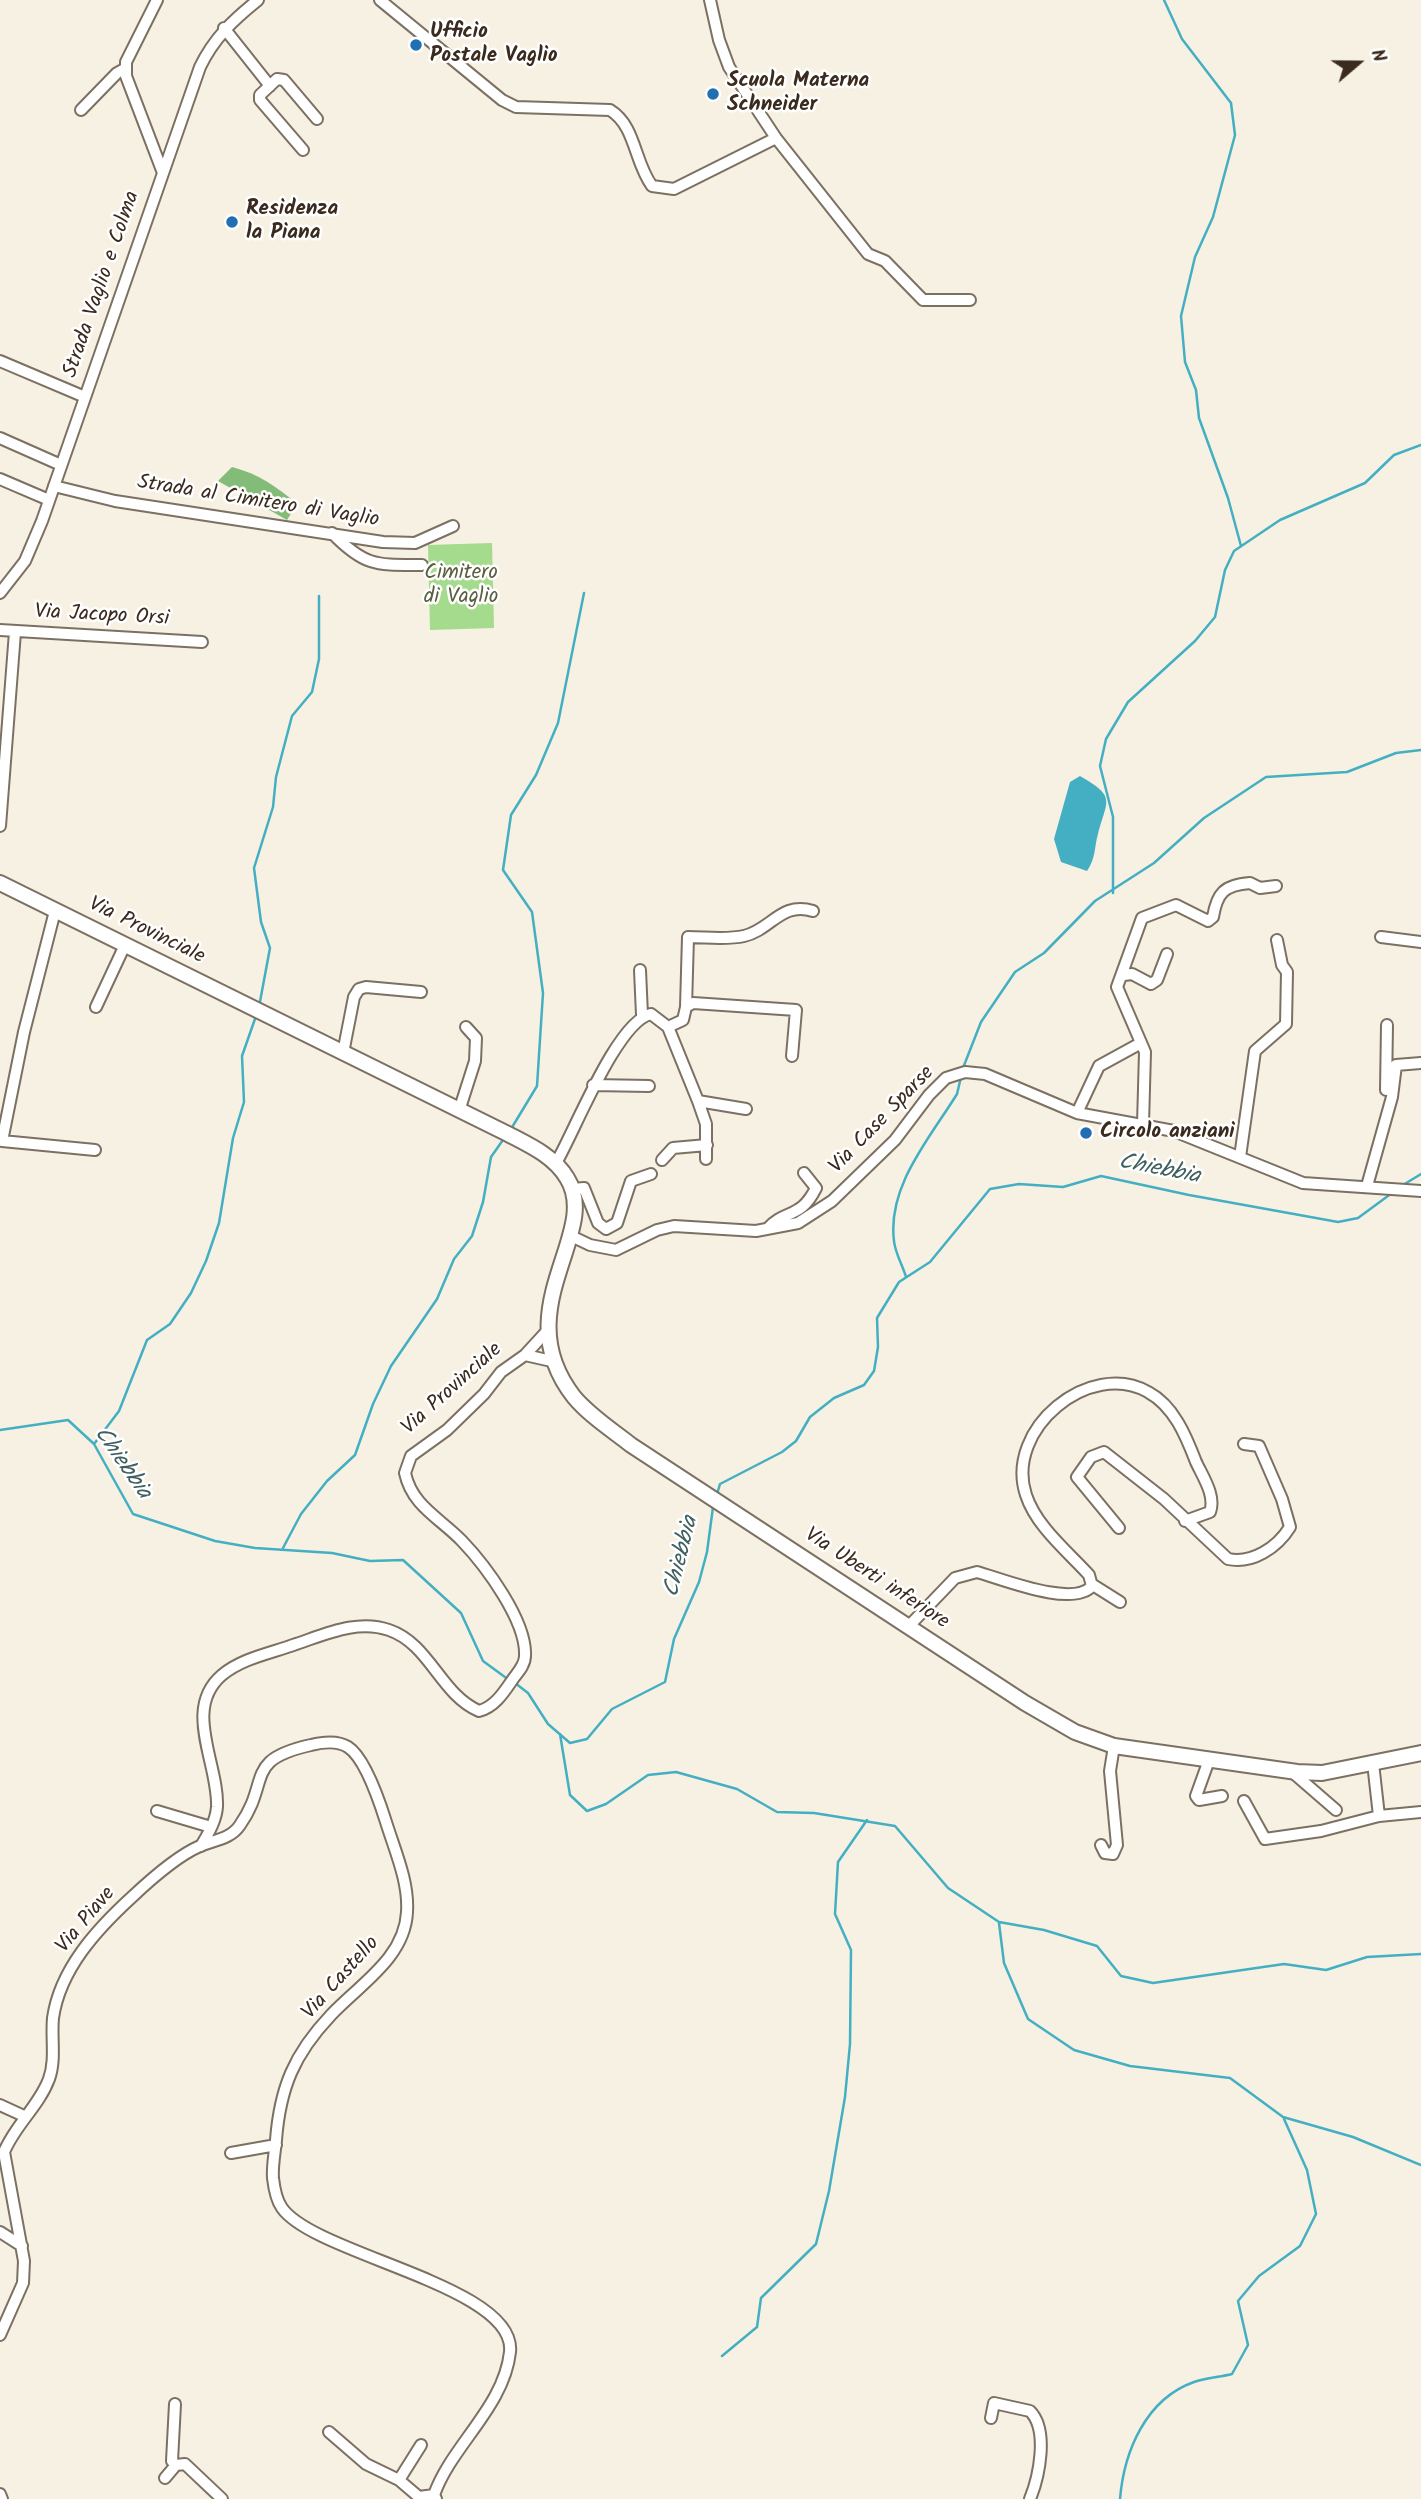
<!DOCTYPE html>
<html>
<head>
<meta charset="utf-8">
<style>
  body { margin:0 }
  #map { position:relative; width:1421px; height:2499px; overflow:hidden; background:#f6f1e2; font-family:Kalam,sans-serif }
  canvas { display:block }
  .north { position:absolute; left:1323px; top:28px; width:70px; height:70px; -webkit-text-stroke:5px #fff; paint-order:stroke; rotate:70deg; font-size:19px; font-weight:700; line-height:28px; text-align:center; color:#3b2a1e }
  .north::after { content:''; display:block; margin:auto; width:24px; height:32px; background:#3b2a1e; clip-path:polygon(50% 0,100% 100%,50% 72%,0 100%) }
</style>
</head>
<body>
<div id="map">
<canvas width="1421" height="2499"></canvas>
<div class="north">N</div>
</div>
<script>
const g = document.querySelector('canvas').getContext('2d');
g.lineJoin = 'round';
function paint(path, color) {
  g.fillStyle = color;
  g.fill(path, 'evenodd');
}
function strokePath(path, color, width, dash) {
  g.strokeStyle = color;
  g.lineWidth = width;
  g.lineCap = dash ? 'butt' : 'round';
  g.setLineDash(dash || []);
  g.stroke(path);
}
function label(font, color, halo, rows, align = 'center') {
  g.font = font + ' Kalam,sans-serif';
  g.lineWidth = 5;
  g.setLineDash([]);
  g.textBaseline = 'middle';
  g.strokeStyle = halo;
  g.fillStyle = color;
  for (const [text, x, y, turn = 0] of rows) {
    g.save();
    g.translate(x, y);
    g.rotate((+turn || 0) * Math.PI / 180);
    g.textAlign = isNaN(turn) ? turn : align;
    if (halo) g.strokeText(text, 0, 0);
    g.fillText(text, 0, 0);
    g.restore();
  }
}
paint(new Path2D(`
  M492 543 494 628 430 630 428 545Z`), '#a4db8c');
paint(new Path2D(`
  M232 467C259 474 277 487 297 504L287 520 218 481Z`), '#83bb78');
paint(new Path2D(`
  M1080 776C1117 797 1107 800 1098 834 1094 848 1096 858 1087 871L1061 862 1054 839 1070 782Z`), '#44afc2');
strokePath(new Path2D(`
  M1164 0 1182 39 1231 103 1235 135 1213 217 1195 257 1181 316 1185 362 1196 390 1199 418 1228 498 1241 546
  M1113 893V817L1100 766 1106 739 1128 702 1195 641 1215 617 1225 570 1234 551 1280 520 1365 483 1394 455 1421 445
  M259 1007 270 948 261 922 254 868 273 807 276 777 292 716 312 692 319 659V596
  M963 1068 981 1022 1015 972 1044 953 1095 901 1154 863 1204 818 1266 777 1347 772 1396 753 1421 750
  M511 1129 537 1086 543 993 532 912 503 870 511 815 536 775 558 723 584 593
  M1403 1185 1421 1174
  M906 1277C903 1266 895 1253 894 1241 887 1186 930 1138 957 1094L961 1077
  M0 1430 68 1420 94 1444 133 1514 215 1541 255 1548 332 1553 370 1561 403 1560 461 1613 483 1661 509 1680
  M94 1444 119 1411 147 1340 170 1324 191 1293 206 1261 219 1223 233 1138 244 1102 242 1056 256 1016
  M717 1494 720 1484 782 1452 796 1441 810 1417 834 1398 864 1385 874 1371 878 1347 877 1318 899 1282 930 1262 990 1189 1019 1184 1063 1187 1101 1176 1189 1195 1338 1222 1358 1218 1392 1193
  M283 1548 301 1514 327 1481 355 1455 373 1404 391 1366 437 1299 454 1259 472 1236 483 1202 491 1157 505 1137
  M515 1683 528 1693 548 1724 570 1743 587 1739 612 1709 665 1682 674 1639 699 1582 707 1552 713 1507
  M560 1734 570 1795 587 1811 606 1804 648 1775 676 1772 737 1789 777 1812 814 1813 895 1826 948 1888 999 1922 1044 1930 1097 1946 1121 1976 1153 1983 1284 1964 1326 1970 1367 1957 1421 1954
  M999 1923 1004 1963 1028 2019 1074 2050 1130 2066 1230 2078 1283 2117 1353 2137 1421 2165
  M722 2356 757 2327 761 2298 816 2244 829 2191 845 2097 850 2044 851 1950 835 1914 838 1862 867 1820
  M1120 2499C1124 2451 1146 2399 1194 2382 1206 2378 1220 2377 1232 2374L1248 2345 1238 2301 1259 2276 1300 2246 1316 2214 1307 2170 1284 2119`), '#44afc2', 2.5);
const minor = new Path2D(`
  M157 0 126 62V76L163 173
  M380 0 502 100 516 107 610 110C636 126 634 162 652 186L674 189 776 138
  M710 0 719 40 729 67 776 138 868 254 885 261 923 300H970
  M224 28 270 86
  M81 110 117 73 126 68
  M303 150 260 100V95L277 79 284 80 317 119
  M0 361 85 397
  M0 438 61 465
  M0 479 49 500
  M54 486 115 501 383 542 415 543 453 526
  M332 533C365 567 377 565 422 565
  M0 593 25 561 42 521 200 67C214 38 233 20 258 0
  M0 630 202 642
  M0 826 15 632
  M55 911 24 1032 2 1141 95 1150
  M1381 937 1421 942
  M640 970 642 1015
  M1124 975 1132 974 1151 984 1157 980 1167 954
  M96 1007 125 945
  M686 1007 688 937C706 937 726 940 744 936 771 930 781 901 813 911
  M668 1027 683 1020 686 1007 693 1003 796 1010 792 1056
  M343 1053 354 997 359 989 366 987 421 992
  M593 1085 649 1086
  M1386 1090 1387 1025
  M698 1101 746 1109
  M459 1111 475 1061 476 1038 466 1027
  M1077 1113 1099 1066 1141 1043
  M1143 1124 1145 1052 1117 987 1142 918 1176 905 1208 921 1213 917C1217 893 1224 885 1250 883L1260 888 1276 886
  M1240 1157 1255 1051 1286 1024 1287 972 1282 965 1277 940
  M662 1160 673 1148 707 1145
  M556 1163C574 1133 617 1021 651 1014L668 1027 698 1101 706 1124V1159
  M1367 1186 1392 1097 1396 1065 1421 1063
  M573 1189 584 1188 598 1223 606 1229 617 1223 631 1181 651 1174
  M767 1229C786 1208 800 1220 816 1188L804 1173
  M569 1235 590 1245 616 1250 657 1230 674 1226 756 1231 798 1223 832 1201 895 1140 929 1095 946 1078 965 1072 985 1074 1077 1113 1174 1131 1303 1183 1421 1191
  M525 1355 556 1362
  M1119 1528 1077 1477 1091 1457 1104 1452 1164 1499 1228 1559C1252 1564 1277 1548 1290 1527L1282 1499 1259 1446 1244 1444
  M1093 1585 1120 1602
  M908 1627 955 1578 977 1572C1002 1579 1073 1608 1092 1586L1089 1575C1067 1551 1036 1526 1026 1495 1004 1429 1090 1359 1148 1392 1174 1406 1186 1436 1196 1462 1203 1477 1216 1496 1210 1512L1185 1521
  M1209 1760 1196 1796 1199 1800 1222 1796
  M1373 1763 1379 1816
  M1291 1771 1336 1810
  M1244 1801 1265 1839 1321 1831 1379 1816 1421 1812
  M157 1811 211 1827
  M1101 1845 1105 1853 1113 1854 1117 1845 1110 1771 1114 1746
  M201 1846C208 1834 216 1821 217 1807 219 1764 182 1709 222 1675 242 1658 272 1653 296 1644 326 1634 358 1619 389 1630 430 1644 440 1694 479 1711 495 1707 504 1692 513 1679 518 1672 525 1665 525 1656 527 1621 485 1565 462 1541 440 1518 412 1506 405 1473L411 1456 447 1430 484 1394 501 1372 525 1355 548 1330
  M0 2105 24 2116
  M231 2153 276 2145
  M0 2232 22 2246
  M0 2335 23 2283 24 2261 4 2152C15 2125 39 2106 49 2079 56 2060 51 2038 53 2018 60 1969 97 1929 132 1897 150 1880 177 1856 200 1846 214 1840 231 1839 240 1825 271 1781 243 1760 311 1745 323 1742 337 1740 348 1747 365 1758 380 1803 386 1822 395 1851 409 1882 407 1912 405 1958 359 1985 331 2015 294 2054 280 2088 276 2140 275 2152 272 2166 273 2178 274 2187 277 2201 282 2208 315 2255 517 2286 510 2352 504 2407 451 2446 434 2495L436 2499
  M175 2404 172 2461 176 2465
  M991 2418 994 2403 1030 2411C1049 2430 1039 2477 1030 2499
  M329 2432 366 2464 399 2480 419 2497 434 2495
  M176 2465 185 2464 222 2499
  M165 2478 176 2465
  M399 2480 421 2445
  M0 2494 2 2499`);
const major = new Path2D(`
  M0 883 508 1134C529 1145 554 1156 567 1178 602 1233 505 1309 574 1397 590 1416 612 1430 631 1445L1025 1703 1075 1732 1114 1746 1297 1772 1322 1773 1421 1753`);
strokePath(minor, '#7c7063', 14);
strokePath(major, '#7c7063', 18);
strokePath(minor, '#fff', 10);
strokePath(major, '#fff', 14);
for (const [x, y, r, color] of [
  [416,45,7,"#1f6fb2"],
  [713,94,7,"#1f6fb2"],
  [232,222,7,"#1f6fb2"],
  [1086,1133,7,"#1f6fb2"]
]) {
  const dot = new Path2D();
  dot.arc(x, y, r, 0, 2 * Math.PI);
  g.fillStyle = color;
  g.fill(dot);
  strokePath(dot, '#fff', 2.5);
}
label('bold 21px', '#3b2a1e', '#fff', [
  ["Ufficio",430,33],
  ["Postale Vaglio",430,57],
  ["Scuola Materna",727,82],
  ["Schneider",727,106],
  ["Residenza",246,210],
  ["la Piana",246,234],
  ["Circolo anziani",1100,1133]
], 'left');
label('21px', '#3b2a1e', '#fff', [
  ["Strada Vaglio e Colma",103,285,-71],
  ["Strada al Cimitero di Vaglio",258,503,9],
  ["Via Jacopo Orsi",102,617,3],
  ["Via Provinciale",146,932,26],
  ["Via Case Sparse",883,1121,-46],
  ["Via Provinciale",453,1390,-42],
  ["Via Uberti inferiore",876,1580,33],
  ["Via Piave",87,1921,-50],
  ["Via Castello",342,1979,-48]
]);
label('21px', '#5a5f3f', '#fff', [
  ["Cimitero",461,574],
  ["di Vaglio",461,598]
]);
label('italic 23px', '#3f5f60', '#fff', [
  ["Chiebbia",1159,1171,11],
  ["Chiebbia",121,1464,55],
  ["Chiebbia",683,1557,-76]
]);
</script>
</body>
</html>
